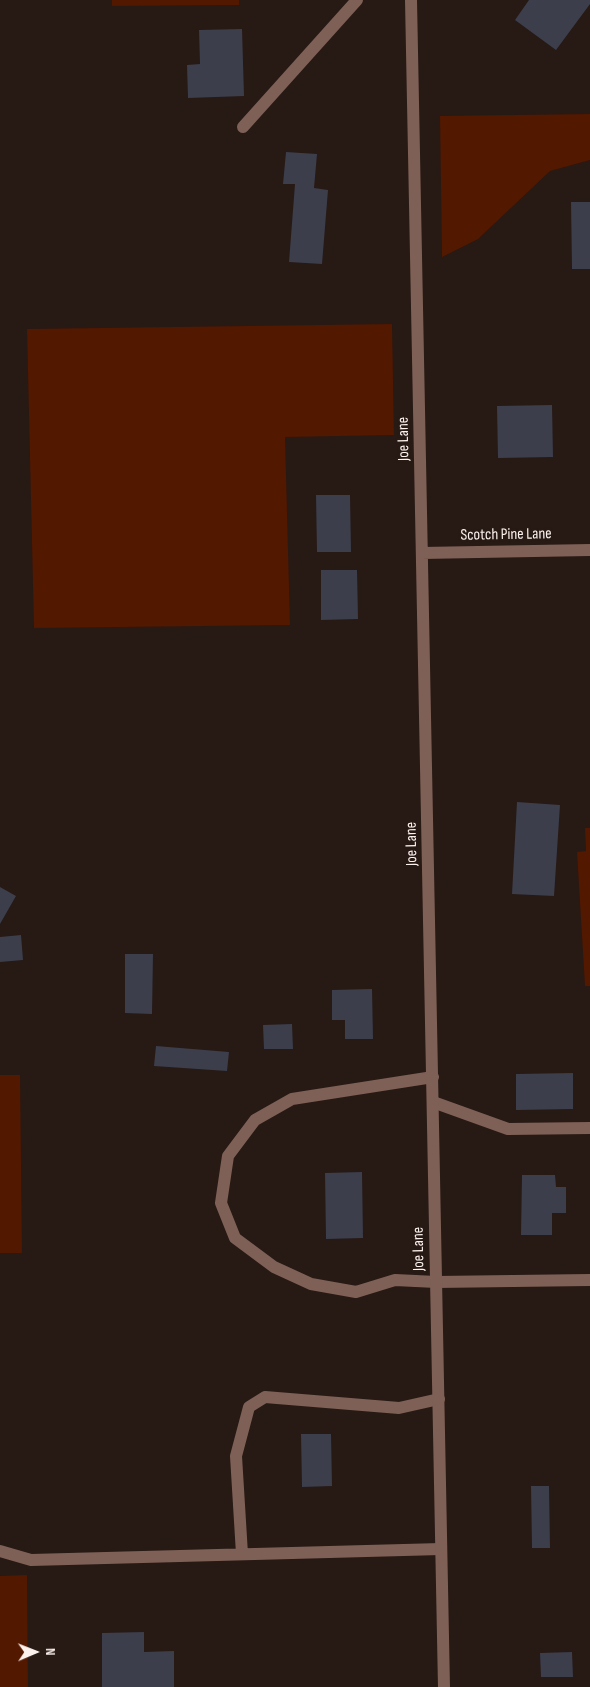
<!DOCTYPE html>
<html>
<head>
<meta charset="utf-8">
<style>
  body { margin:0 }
  #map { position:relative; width:590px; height:1687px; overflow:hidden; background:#271914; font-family:"Sofia Sans Condensed",sans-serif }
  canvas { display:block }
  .north { position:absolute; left:10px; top:1627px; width:50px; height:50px; -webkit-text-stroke:4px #271914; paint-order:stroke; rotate:89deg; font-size:14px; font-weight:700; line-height:20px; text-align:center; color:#fbf1ed }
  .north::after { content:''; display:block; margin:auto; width:18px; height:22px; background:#fbf1ed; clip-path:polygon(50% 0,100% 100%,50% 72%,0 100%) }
</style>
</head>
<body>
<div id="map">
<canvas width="590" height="1687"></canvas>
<div class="north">N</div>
</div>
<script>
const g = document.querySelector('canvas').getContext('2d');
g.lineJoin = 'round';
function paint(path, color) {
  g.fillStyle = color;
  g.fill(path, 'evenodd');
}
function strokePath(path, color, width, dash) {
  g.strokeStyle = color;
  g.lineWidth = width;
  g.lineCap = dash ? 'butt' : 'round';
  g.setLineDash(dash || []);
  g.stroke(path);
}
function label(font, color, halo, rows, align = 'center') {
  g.font = font + ' "Sofia Sans Condensed",sans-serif';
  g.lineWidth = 5;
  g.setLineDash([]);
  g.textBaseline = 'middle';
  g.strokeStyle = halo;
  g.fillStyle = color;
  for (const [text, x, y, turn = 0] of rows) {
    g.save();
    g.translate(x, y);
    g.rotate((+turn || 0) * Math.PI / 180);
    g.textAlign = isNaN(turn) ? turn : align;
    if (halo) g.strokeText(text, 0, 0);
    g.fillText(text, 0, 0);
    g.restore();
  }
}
paint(new Path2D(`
  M112 0H239V5L112 6Z
  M590 114V160L550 171 478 239 442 257 440 116Z
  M392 324 394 435 285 437 290 625 34 628 27 329Z
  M585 828H590V986H585L577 852 586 851Z
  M0 1075H20L22 1253H0Z
  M27 1575 28 1687H0V1576Z`), '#521800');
paint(new Path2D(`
  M529 0H590V4L556 50 515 20Z
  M242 29 244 96 188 98 187 65 200 64 199 30Z
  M286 152 317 154 314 188 328 190 322 264 289 262 295 184H283Z
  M571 202H590V269H572Z
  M552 405 553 457 498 458 497 406Z
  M316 495H350L351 552H317Z
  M321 570H357L358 619 321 620Z
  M517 802 560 805 554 896 512 894Z
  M0 887 16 896 0 924Z
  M21 935 23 960 0 962V937Z
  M125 954H153L152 1014 125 1013Z
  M372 989 373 1039H345V1020H332V990Z
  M292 1024 293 1049H264L263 1025Z
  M156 1046 229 1052 227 1071 154 1066Z
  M573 1073V1109L516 1110V1074Z
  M362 1172 363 1238 326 1239 325 1173Z
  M522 1175H555L556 1187H566V1213H552V1235H521Z
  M301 1434H331L332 1486 302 1487Z
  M531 1486H549L550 1548H532Z
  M144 1632V1652L174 1651V1687H102V1633Z
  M572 1652 573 1677H541L540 1653Z`), '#3c3e4c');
strokePath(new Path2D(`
  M243 127 357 0
  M433 1077 292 1099 255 1120 228 1156 221 1203 235 1238 274 1267 311 1284 356 1292 395 1280 436 1282 590 1280
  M433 1102 508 1129 590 1128
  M0 1551 31 1560 441 1549
  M242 1554 236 1456 249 1407 265 1397 399 1408 439 1399`), '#7e6056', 12);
strokePath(new Path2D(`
  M411 0 444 1687
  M422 553 590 550`), '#7e6056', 12);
label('16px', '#fbf1ed', '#271914', [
  ["Joe Lane",404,439,-91],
  ["Scotch Pine Lane",506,535,-1],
  ["Joe Lane",412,844,-91],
  ["Joe Lane",419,1249,-91]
]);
</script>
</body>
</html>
